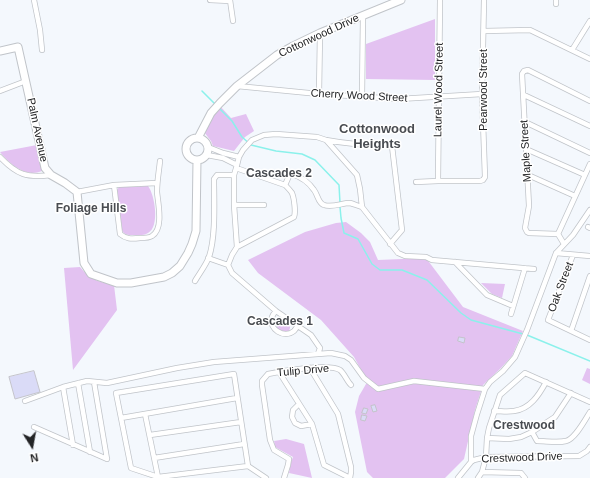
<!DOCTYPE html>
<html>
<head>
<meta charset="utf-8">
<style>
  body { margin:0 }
  #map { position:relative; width:590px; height:478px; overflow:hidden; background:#f4f8fd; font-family:Arial,sans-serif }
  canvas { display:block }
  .north { position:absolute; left:12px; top:426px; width:40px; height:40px; -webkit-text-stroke:3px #fff; paint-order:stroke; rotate:169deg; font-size:11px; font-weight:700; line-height:16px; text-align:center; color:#232426 }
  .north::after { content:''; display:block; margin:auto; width:14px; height:18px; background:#232426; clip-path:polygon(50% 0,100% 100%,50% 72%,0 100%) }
</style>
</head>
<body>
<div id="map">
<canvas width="590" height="478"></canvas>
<div class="north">N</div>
</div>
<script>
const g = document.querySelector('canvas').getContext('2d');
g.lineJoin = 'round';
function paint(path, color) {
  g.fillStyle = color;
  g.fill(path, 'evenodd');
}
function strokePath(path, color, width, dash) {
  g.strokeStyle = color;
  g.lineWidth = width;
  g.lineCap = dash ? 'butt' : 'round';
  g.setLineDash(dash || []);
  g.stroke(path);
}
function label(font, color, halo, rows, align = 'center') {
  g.font = font + ' Arial,sans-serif';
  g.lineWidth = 3;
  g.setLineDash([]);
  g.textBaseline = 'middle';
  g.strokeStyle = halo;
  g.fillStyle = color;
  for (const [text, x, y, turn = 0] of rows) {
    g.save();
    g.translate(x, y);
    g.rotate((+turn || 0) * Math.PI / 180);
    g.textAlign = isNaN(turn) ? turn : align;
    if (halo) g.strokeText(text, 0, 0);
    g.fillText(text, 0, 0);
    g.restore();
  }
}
paint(new Path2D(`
  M435 19V80L366 79V44Z
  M220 106 231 118 246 114 254 131 245 137 234 151 213 146 211 141 204 132 208 122Z
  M37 145 42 171C39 172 36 173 32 173 19 172 8 162 0 152Z
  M148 186C155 195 160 227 148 233 144 236 138 235 133 235 128 235 124 235 122 230L117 190 119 187Z
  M346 222 361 233 370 242 378 260 426 258 463 307 523 331 512 356 501 368 483 385 475 410 464 459 445 478H373L367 472 355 412 359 396 366 384 370 381 365 377 354 357 321 320 258 273 248 260 305 232 336 223Z
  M80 267C92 281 97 281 114 285L117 310 73 370 64 268Z
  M481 283 505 284 502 298 492 294Z
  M281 319 290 325V328L289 331H281L277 329 276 324V320Z
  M587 368 590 369V384L582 380Z
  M286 439 304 444 312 478 289 473 291 462 293 457 275 447 274 441Z`), '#e3c2f1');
strokePath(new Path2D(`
  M202 91 215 104
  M219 108 232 121 242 137 251 145 276 151 302 154 315 160 339 185 340 203
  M340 207 341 218 344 233 358 239 372 264 380 270H402L427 280 461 313 471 320 523 334
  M527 335 590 361`), '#8bf1eb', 1.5);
const building = new Path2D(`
  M459 337 465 338 464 343 458 341Z
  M34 371 40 392 15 399 9 377Z
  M375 405 377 411 373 412 371 406Z
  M364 408 368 409 366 414 362 413Z
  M362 415 367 416 365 421 361 420Z`);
paint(building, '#dadbf7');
strokePath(building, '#c4c4cb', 1);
const street = new Path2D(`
  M34 0 40 30 42 50
  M210 0 230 1
  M230 0 233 21
  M556 4V0
  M484 31 530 30 590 59
  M572 50 590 21
  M237 86 319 94 399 99 482 94
  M0 91 26 81
  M319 94 320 33
  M524 95 590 126
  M362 97 363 15
  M525 122 590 153
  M326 140C348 144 368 146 390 144L392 146 402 230 390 244
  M208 147 223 153 239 157
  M526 149 585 175
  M207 155 223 158 237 165
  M0 157C17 175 27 178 51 175
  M236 168 285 185C288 188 290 190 292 193 294 198 296 212 294 217L237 247
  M528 175 575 196
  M438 181 440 0
  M416 182 438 181H480L483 180 485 177 482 94 484 0
  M114 185 120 234C126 239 131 239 140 238 143 238 149 238 152 236 164 229 158 203 157 192 157 181 159 171 160 161
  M285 185 289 176 292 174C301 177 308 181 314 190 318 195 318 203 324 205 332 208 342 203 350 203 354 204 358 206 362 207
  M77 192 114 185 157 183
  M234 205H264
  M588 227 590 228
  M558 234 590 164
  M564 244 558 234 529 233 527 232 525 228 529 206 522 74 524 71 528 70 590 101
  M556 253 590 256
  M573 255 548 320 590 340
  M208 258 228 265 232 273 276 311 311 335 320 348 318 354
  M455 262 487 295 513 306
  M228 265 232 255 237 247 234 205V175L237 165 239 157 243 150 252 140 264 135 276 134 317 137 326 140 357 175 360 189 362 207 398 253 405 256 426 257 432 260 534 269
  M195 281C199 274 206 265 209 257 216 236 214 202 214 179L217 175H234
  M276 311C274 313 273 314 272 317 268 329 284 339 294 331 295 330 296 328 298 326
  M511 314 525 268
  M571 331 590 276
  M310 368 338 414 351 467V472L350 478
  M279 372 312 424 324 465 350 478
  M234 374 248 466 158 477 131 468 116 393Z
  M94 382 107 459
  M78 383 90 452
  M63 387 73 445
  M25 401 63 387 87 381 107 383 177 368 214 362 331 353 345 356 351 360 364 378 378 389 414 381 485 389
  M299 404 293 410 292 417 295 423 301 426 312 424
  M494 411C501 411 507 412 514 411 530 409 539 395 546 382
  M145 414 158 477
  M121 418 237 398
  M34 427 107 459
  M532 432 537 441C546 441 558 443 566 441 575 439 585 420 590 412
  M150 435 241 422
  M487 438 509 439 521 437 532 432 555 417 571 393
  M154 458 244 444
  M471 462V436L477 414 485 389 490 382 503 371 515 357 527 330 556 253 573 235 590 210
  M248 466 266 478
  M482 472 521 473 525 478
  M284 478 288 465 289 459 274 450 270 440 262 385V381L268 374C282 371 329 363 340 370 344 373 347 381 351 385
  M458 478 471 462 474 460 486 457 579 456 587 451 590 447
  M478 478 482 472 486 457 487 438 489 428 500 395 525 373 590 402`);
const secondary = new Path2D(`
  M0 51 18 47 45 168 51 175 65 183 77 192 84 263 91 274 117 283H131L164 277 172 273 180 266 188 253 192 244 196 231 197 160
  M198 138 211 113 220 103 237 86 277 55 293 46 320 33 401 0
  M186 149a11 11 0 1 1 22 0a11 11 0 1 1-22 0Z`);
strokePath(street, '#c0c4c9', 6);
strokePath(secondary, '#c0c4c9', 9);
strokePath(street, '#fff', 4.5);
strokePath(secondary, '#fff', 7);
label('11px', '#232426', '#fff', [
  ["Cottonwood Drive",319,36,-25],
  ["Laurel Wood Street",439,90,-89],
  ["Pearwood Street",484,90,-90],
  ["Cherry Wood Street",359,96,3],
  ["Palm Avenue",37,130,78],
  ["Maple Street",526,151,-93],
  ["Oak Street",561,287,-69],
  ["Tulip Drive",303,371,-5],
  ["Crestwood Drive",522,458,-2]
]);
label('bold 12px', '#494c51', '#fff', [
  ["Cascades 2",279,174],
  ["Foliage Hills",91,209],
  ["Cascades 1",280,322],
  ["Crestwood",524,426]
]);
label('bold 13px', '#494c51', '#fff', [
  ["Cottonwood",377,129],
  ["Heights",377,144]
]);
</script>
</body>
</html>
